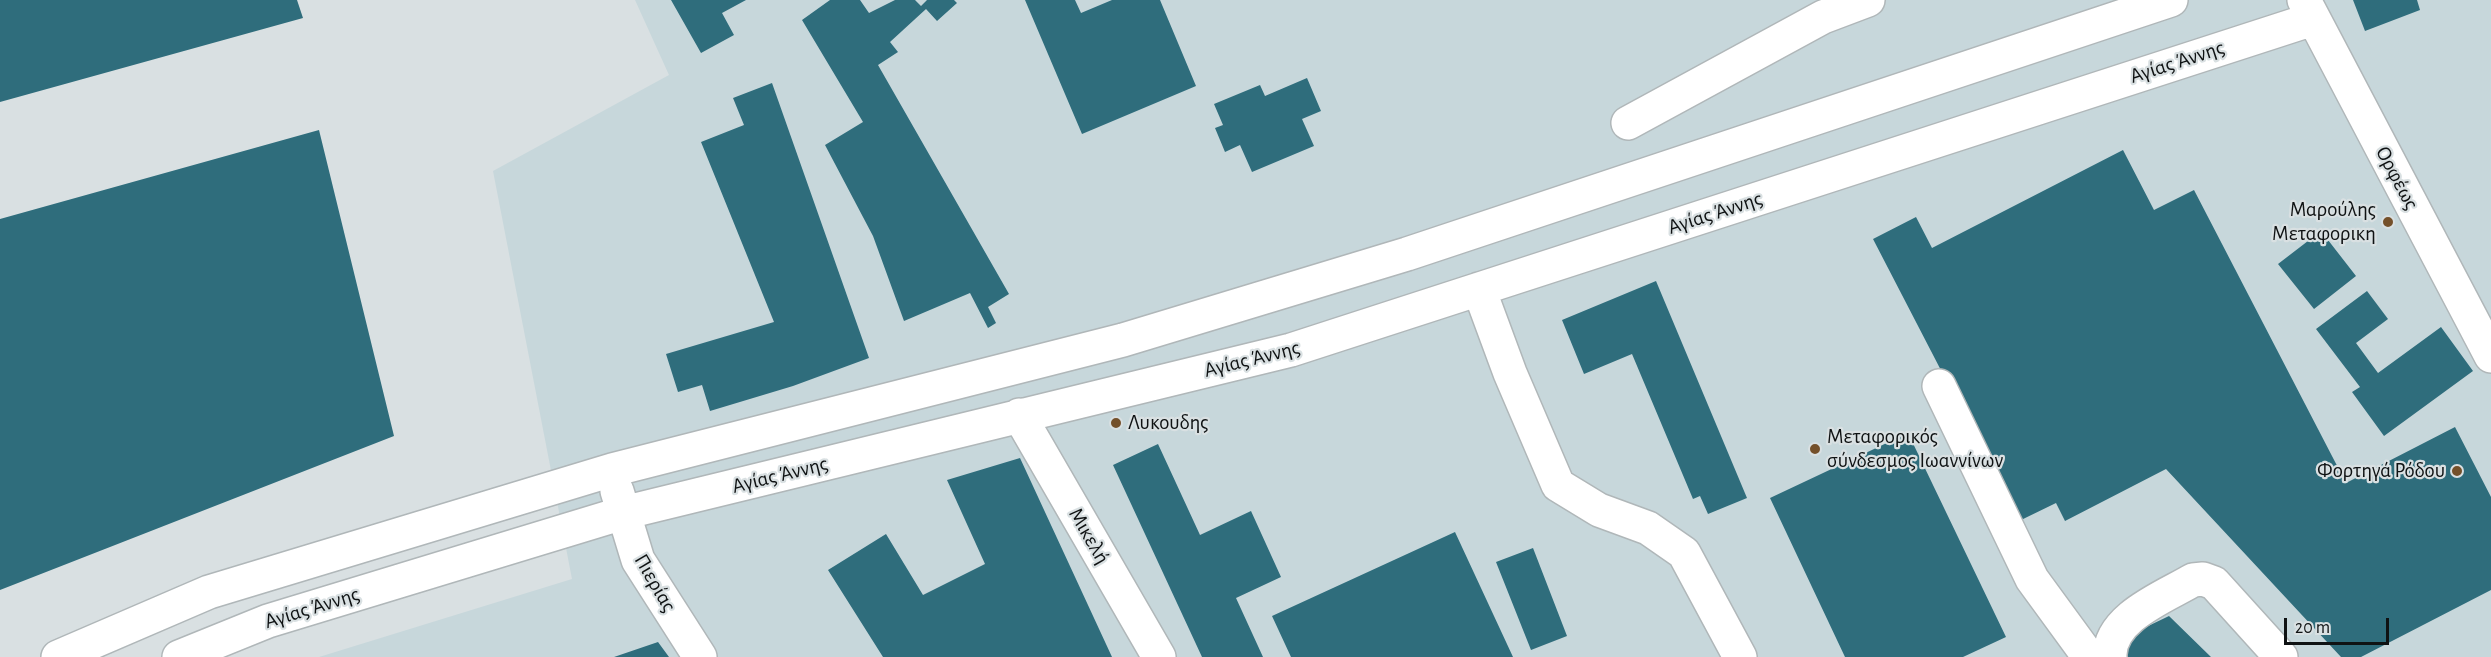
<!DOCTYPE html>
<html>
<head>
<meta charset="utf-8">
<style>
  body { margin:0 }
  #map { position:relative; width:2491px; height:657px; overflow:hidden; background:#d9e0e2; font-family:"Alegreya Sans",sans-serif }
  canvas { display:block }
  .scale { position:absolute; left:2284px; top:618px; width:105px; height:27px; box-sizing:border-box; border:3px solid #0f1213; border-top:0; padding-left:8px; font-size:18px; line-height:21px; white-space:nowrap; color:#0f1213; -webkit-text-stroke:4px #d9e0e2; paint-order:stroke }
</style>
</head>
<body>
<div id="map">
<canvas width="2491" height="657"></canvas>
<div class="scale">20 m</div>
</div>
<script>
const g = document.querySelector('canvas').getContext('2d');
g.lineJoin = 'round';
function paint(path, color) {
  g.fillStyle = color;
  g.fill(path, 'evenodd');
}
function strokePath(path, color, width, dash) {
  g.strokeStyle = color;
  g.lineWidth = width;
  g.lineCap = dash ? 'butt' : 'round';
  g.setLineDash(dash || []);
  g.stroke(path);
}
function label(font, color, halo, rows, align = 'center') {
  g.font = font + ' "Alegreya Sans",sans-serif';
  g.lineWidth = 4.5;
  g.setLineDash([]);
  g.textBaseline = 'middle';
  g.strokeStyle = halo;
  g.fillStyle = color;
  for (const [text, x, y, turn = 0] of rows) {
    g.save();
    g.translate(x, y);
    g.rotate((+turn || 0) * Math.PI / 180);
    g.textAlign = isNaN(turn) ? turn : align;
    if (halo) g.strokeText(text, 0, 0);
    g.fillText(text, 0, 0);
    g.restore();
  }
}
paint(new Path2D(`
  M635 0H2491V657H319L572 579 493 171 669 75Z`), '#c7d7db');
paint(new Path2D(`
  M0 0H297L303 18 0 102Z
  M671 0H746L722 13 734 35 701 53Z
  M830 0H860L869 13 895 0H915L921 6 927 0H954L957 3 937 21 926 9 890 42 898 52 878 65 1009 294 988 307 996 323 988 328 970 293 904 321 873 236 825 145 863 122 802 20Z
  M1025 0H1075L1081 13 1112 0H1160L1196 86 1082 134Z
  M2353 0H2417L2420 10 2365 31Z
  M1307 78 1321 111 1302 119 1314 146 1252 172 1240 145 1225 152 1215 128 1223 125 1214 104 1260 85 1265 96Z
  M772 83 869 358 793 386 710 411 702 385 678 392 666 354 774 322 701 142 744 125 733 98Z
  M319 130 394 436 0 590V219Z
  M2123 150 2154 210 2194 190 2346 483 2455 427 2491 497V590L2361 657H2341L2166 469 2065 521 2056 503 2019 521 1873 239 1916 217 1932 248Z
  M2321 231 2356 276 2314 309 2278 264Z
  M1656 281 1747 498 1708 514 1700 496 1693 499 1632 354 1584 374 1562 320Z
  M2367 291 2388 319 2356 343 2378 373 2441 327 2473 371 2384 436 2352 392 2360 387 2316 329Z
  M1908 433 2006 637 1963 657H1845L1770 498Z
  M1158 444 1200 535 1251 511 1281 577 1236 598 1263 657H1202L1113 465Z
  M1020 458 1112 657H883L828 570 886 534 923 595 985 564 947 480Z
  M1455 532 1513 657H1291L1272 616Z
  M1533 548 1567 636 1531 650 1496 562Z
  M2169 616 2211 657H2127L2119 640Z
  M658 642 669 657H614Z`), '#2f6d7c');
const minor = new Path2D(`
  M2304 0 2491 356
  M1628 123 1823 17 1868 0
  M1479 289 1510 373 1558 485 1599 510 1648 528 1684 553 1740 657
  M1939 386 2032 579 2089 657
  M1019 415 1159 657
  M617 491 638 560 700 657
  M58 657 209 592 612 470 1123 340 1407 254 2171 0
  M179 657 268 621 623 513 1291 350 2313 19
  M2110 657C2108 618 2164 597 2193 580L2203 579 2214 583 2281 657`);
strokePath(minor, '#b0b7b9', 36);
strokePath(minor, '#fff', 33);
for (const [x, y, r, color] of [
  [2388,222,6,"#74502a"],
  [1116,423,6,"#74502a"],
  [1815,449,6,"#74502a"],
  [2457,471,6,"#74502a"]
]) {
  const dot = new Path2D();
  dot.arc(x, y, r, 0, 2 * Math.PI);
  g.fillStyle = color;
  g.fill(dot);
  strokePath(dot, '#d9e0e2', 2);
}
label('21px', '#0f1213', '#d9e0e2', [
  ["Αγίας Άννης",2177,62,-18],
  ["Ορφέως",2397,178,62],
  ["Αγίας Άννης",1715,213,-18],
  ["Αγίας Άννης",1252,359,-14],
  ["Αγίας Άννης",780,475,-14],
  ["Μικελή",1089,536,60],
  ["Πιερίας",655,583,60],
  ["Αγίας Άννης",312,608,-17]
]);
label('21px', '#0f1213', '#d9e0e2', [
  ["Μαρούλης",2376,210],
  ["Μεταφορικη",2376,234],
  ["Λυκουδης",1128,423,"left"],
  ["Μεταφορικός",1827,437,"left"],
  ["σύνδεσμος Ιωαννίνων",1827,461,"left"],
  ["Φορτηγά Ρόδου",2445,471]
], 'right');
</script>
</body>
</html>
